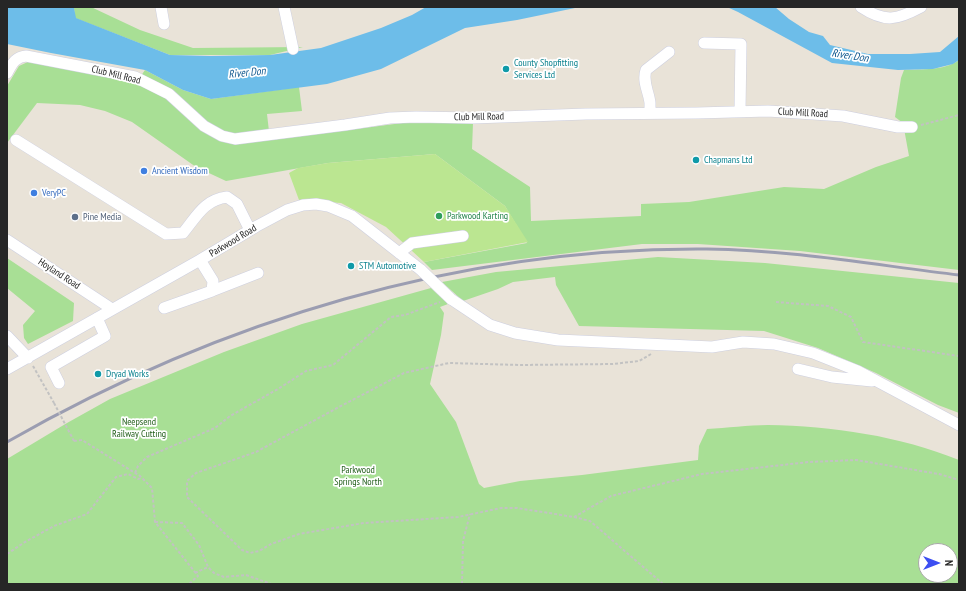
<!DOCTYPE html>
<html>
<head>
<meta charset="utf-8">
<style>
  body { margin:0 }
  #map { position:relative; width:966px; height:591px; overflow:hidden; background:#e9e3d8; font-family:"PT Sans Narrow",sans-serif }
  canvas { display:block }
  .frame { position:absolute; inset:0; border:8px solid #262626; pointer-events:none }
  .north { position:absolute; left:918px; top:543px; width:40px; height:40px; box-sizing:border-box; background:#fff; border:1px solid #a8a8a8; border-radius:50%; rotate:90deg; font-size:11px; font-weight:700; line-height:16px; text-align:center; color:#262626 }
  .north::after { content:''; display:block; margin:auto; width:14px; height:18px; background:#3c4ef2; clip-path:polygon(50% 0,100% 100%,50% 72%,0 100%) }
</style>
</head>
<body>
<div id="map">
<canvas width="966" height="591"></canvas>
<div class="frame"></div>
<div class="north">N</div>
</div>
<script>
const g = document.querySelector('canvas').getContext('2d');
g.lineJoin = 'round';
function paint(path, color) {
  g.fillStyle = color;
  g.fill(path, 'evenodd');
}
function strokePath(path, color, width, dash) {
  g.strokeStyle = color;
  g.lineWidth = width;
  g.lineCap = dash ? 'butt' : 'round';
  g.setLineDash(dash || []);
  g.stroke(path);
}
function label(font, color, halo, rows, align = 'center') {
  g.font = font + ' "PT Sans Narrow",sans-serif';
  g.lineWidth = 3.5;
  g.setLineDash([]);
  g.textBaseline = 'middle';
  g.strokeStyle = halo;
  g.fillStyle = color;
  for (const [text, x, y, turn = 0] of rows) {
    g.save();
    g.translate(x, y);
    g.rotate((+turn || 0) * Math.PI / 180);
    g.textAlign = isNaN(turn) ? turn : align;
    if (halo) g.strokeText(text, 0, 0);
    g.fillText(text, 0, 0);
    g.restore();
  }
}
paint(new Path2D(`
  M72 7H91L140 30 193 48 303 47 270 55H170L75 18 74 8Z
  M959 60V270L800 251 698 244H642L432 270 424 262 527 243 505 206 435 154 328 163 226 181 196 167 132 122 105 111 80 105 37 103 7 143V86L19 66 30 61 136 83 145 70 183 90 211 99 299 87 302 111 267 114 270 140 418 121 473 123 472 149 530 187 531 221 641 216V204L689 202 784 187 824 189 876 167 909 156 903 123 895 117 901 78 904 70C922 69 944 71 959 60Z
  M658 257 765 263 959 283V413L938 405 876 373 818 348 764 331 579 326 556 285 555 277 513 282 498 289 463 301 442 282 496 272Z
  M7 258 74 303 73 321 28 344 24 338 23 325 35 311 7 288Z
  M431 288 448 304 440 307 444 313 441 335 430 384 456 422 479 484 484 488 520 481 582 475 698 460 699 446 707 429C727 428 748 425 768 425 832 426 900 436 959 460V584H7V459L67 423 110 399 224 352 302 324ZM926 551H950V575H926Z`), '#a8df95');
paint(new Path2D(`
  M435 154 505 206 528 242 424 262 386 227 341 203 299 200 289 173 298 168 328 163Z`), '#bbe691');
paint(new Path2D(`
  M7 7H72L74 8 76 18 170 55 211 56 270 55 321 48 381 28 412 15 426 7H591L575 8 517 20 465 28 381 69 327 84 211 99 183 90 145 70 51 53 7 44Z
  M727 7H775L789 19 809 32 823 36 830 45 868 54H910L940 52 959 36V60L953 64 933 69 898 70 832 63 738 12Z`), '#6dbde9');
const minor = new Path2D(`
  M161 7 164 24
  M284 7 293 49
  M861 7C885 23 897 20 921 7
  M704 43 741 44 740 111
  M7 73C12 64 15 57 26 56L135 77 169 94 204 126 222 136 235 139 345 125 390 118 416 117 473 118 586 114 697 113 768 111 843 116 898 127H912
  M650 113C650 110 650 106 650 103 649 92 642 82 646 70L669 52
  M16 140 166 234 183 233C197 216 204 200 227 197L237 204 250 230
  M7 240 112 309
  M399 253 412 243 463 236
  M212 291 258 273
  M451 299 490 325 515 333 558 340 712 347 743 342 774 344 813 353 858 371 959 425
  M164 308 212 291 213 281 200 260
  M7 336 28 358
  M7 369 200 260 257 226 287 210 303 205 316 204 328 206 352 216 421 270
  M798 369 832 377 872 381
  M59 383 51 367 105 336 97 318`);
strokePath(minor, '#cdcfdf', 12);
strokePath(new Path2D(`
  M921 125 959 115
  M776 302 828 306 851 317 863 342 959 356
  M651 354 639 361 613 364 520 365 449 363 404 373 339 407 256 452 196 473 187 481V497L242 550 250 553 259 551 271 544 299 534 364 523 458 517 501 508H517L574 517 611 496 702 474 809 462 856 460 939 474 959 480
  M33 366 54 403
  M74 441 82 440 135 473 139 475 152 488 155 522 198 576 189 584
  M135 473 138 466 147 457 215 428 230 416 278 389 306 371 333 365 391 317 405 315 440 302
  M574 517 590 521 663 584
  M155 522 182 523 199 545 208 567 214 573 224 577 246 575 271 584
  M7 554 25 542 54 526 87 514 116 477 128 474 138 479 142 478
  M195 573 208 567
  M462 584 463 541 470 514`), '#c2c2c2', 2, [3, 2]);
strokePath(minor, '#fff', 11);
strokePath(new Path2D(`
  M7 442C220 320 461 247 707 249 792 250 875 265 959 275`), '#9b9db1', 3);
const minorBridge = new Path2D(`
  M421 270 451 299`);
strokePath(minorBridge, '#cdcfdf', 12, []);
strokePath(new Path2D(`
  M54 403 74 441`), '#c2c2c2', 2, [3, 2]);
strokePath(minorBridge, '#fff', 11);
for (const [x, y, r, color] of [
  [506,69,4,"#0f9aa8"],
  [696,160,4,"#0f9aa8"],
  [144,171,4,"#3f7fe0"],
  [34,193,4,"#3f7fe0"],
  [439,216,4,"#2e9e5b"],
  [75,217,4,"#5c6f8a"],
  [351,266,4,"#0f9aa8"],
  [98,374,4,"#0f9aa8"]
]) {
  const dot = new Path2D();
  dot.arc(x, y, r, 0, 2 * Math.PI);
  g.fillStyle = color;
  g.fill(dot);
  strokePath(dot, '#fff', 1.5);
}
label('10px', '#0d838f', '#fff', [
  ["County Shopfitting",514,63],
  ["Services Ltd",514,75],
  ["Chapmans Ltd",704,160],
  ["STM Automotive",359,266],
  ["Dryad Works",106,374]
], 'left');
label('10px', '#262626', '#fff', [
  ["Club Mill Road",116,75,14],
  ["Club Mill Road",803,113,3],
  ["Club Mill Road",479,117,-1],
  ["Parkwood Road",233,241,-31],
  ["Hoyland Road",59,274,33]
]);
label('10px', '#366cbe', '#fff', [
  ["Ancient Wisdom",152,171],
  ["VeryPC",42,193]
], 'left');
label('10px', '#27864d', '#fff', [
  ["Parkwood Karting",447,216]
], 'left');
label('10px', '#4e5e75', '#fff', [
  ["Pine Media",83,217]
], 'left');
label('10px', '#235f1b', '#fff', [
  ["Neepsend",139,422],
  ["Railway Cutting",139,434],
  ["Parkwood",358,470],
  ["Springs North",358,482]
]);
label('italic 11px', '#12598f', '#fff', [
  ["River Don",850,56,9],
  ["River Don",247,73,-6]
]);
</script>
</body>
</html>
